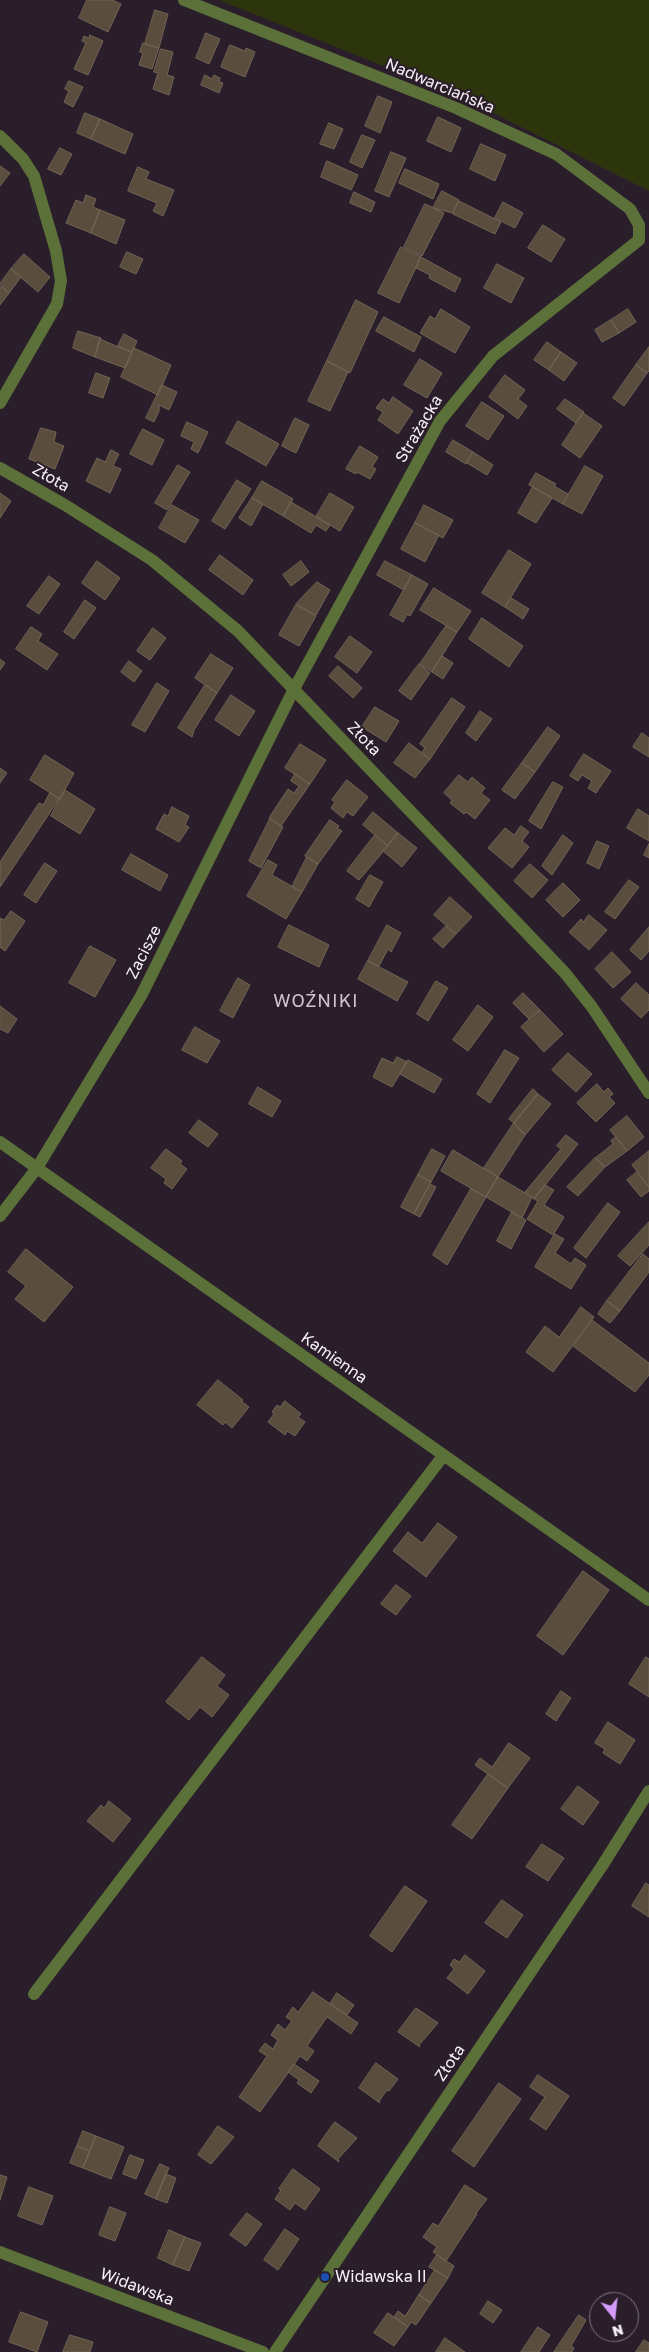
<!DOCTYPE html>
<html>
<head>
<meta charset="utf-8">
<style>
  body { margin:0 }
  #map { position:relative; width:649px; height:2352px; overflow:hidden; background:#2b1e2b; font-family:"Golos Text",sans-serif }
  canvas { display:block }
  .north { position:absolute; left:589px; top:2292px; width:50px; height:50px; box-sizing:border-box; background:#2b1e2b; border:1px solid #7d727d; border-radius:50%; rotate:164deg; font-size:14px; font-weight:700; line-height:20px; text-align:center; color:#f9eff8 }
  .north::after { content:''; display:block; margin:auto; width:18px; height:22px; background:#d59bfb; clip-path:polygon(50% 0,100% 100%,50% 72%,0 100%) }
</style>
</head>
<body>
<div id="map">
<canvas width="649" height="2352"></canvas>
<div class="north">N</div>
</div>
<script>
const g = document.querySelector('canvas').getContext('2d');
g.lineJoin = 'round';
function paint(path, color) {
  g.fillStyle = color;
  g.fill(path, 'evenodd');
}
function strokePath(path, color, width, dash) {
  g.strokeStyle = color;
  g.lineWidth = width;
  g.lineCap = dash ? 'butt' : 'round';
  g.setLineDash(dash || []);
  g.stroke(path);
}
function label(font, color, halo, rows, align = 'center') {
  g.font = font + ' "Golos Text",sans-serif';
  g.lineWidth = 4;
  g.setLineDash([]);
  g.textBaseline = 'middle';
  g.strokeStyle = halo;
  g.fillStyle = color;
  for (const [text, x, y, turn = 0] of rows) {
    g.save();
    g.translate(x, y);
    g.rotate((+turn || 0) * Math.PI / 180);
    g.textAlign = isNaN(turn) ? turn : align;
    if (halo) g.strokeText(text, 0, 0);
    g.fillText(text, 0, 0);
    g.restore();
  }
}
paint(new Path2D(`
  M219 0H649V191L463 98Z`), '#2c350b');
const building = new Path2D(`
  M87 0H112L121 4 108 32 79 18Z
  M155 10 168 14 159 48 145 44Z
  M206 33 220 39 209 64 196 58Z
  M90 35 103 41 88 75 74 69 86 43 82 41 84 36 89 38Z
  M143 43 159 48 152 69 139 65 143 53 140 52Z
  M230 45 245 51 246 48 255 52 245 77 221 67Z
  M161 49 173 52 167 75 174 77 169 95 153 89 158 73 154 72Z
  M205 75 212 79 214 75 220 78 219 82 223 83 219 93 201 85Z
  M69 81 83 87 73 107 64 102 69 91 65 89Z
  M378 96 392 102 380 133 365 126Z
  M85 113 100 119 91 139 77 133Z
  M438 117 461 128 451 152 427 141Z
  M100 119 133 134 125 154 91 139Z
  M329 123 343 129 334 149 320 144Z
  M362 135 375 140 362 168 350 162Z
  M481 144 506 155 495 181 470 169Z
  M60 148 72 154 61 175 48 169Z
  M391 152 406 158 389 197 375 191Z
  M327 161 358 175 351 190 321 177Z
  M0 166 10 173 0 186Z
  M138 167 149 172 146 179 174 190 163 216 153 211 157 203 128 191Z
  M405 169 439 184 433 199 399 183Z
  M442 191 459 200 453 213 433 208Z
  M354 192 375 202 371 212 350 203Z
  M86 195 96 199 93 207 100 210 91 233 66 223 76 200 83 203Z
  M459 201 501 222 495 234 453 214Z
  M503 202 523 213 515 228 495 218Z
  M425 204 444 213 422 256 404 247Z
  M100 210 125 220 116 244 91 233Z
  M543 225 565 239 551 262 528 248Z
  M401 247 421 257 399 303 378 293Z
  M127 252 143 259 136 274 120 267Z
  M24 254 50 277 38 292 11 269Z
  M421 257 461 279 455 292 429 278 430 275 416 268Z
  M497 264 524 278 511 303 484 288Z
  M11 269 21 277 9 293 0 284Z
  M0 286 9 293 0 305Z
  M356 300 378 312 350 373 327 361Z
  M441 309 470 327 455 353 420 333 430 316 435 319Z
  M628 309 636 322 619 333 611 320Z
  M384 317 421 337 414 352 376 331Z
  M611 320 619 333 602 342 595 330Z
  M78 331 101 338 95 357 73 348Z
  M124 334 137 341 132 352 118 346Z
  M100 339 132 353 125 368 95 357Z
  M547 342 561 352 549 370 534 360Z
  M649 347V371L647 373 636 365Z
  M134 348 171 365 158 395 121 377Z
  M561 352 577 363 564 381 549 370Z
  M420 359 442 373 427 398 404 385Z
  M327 361 348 372 330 411 308 401Z
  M636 365 647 373 624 406 613 398Z
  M96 373 110 378 103 398 89 393Z
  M505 375 525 390 518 399 527 406 518 419 489 397Z
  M162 385 177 392 169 410 159 405V411L154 422 146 418Z
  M393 397 413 411 398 434 378 420 383 412 376 408 383 399 389 403Z
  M565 399 584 412 576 423 557 409Z
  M482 402 504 416 488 440 466 426Z
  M583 413 602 426 580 458 562 445Z
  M295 418 309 425 296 453 282 446Z
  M238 421 279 444 266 466 226 443Z
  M187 422 208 432 198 453 191 449 194 442 181 436Z
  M41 428 56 432 54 442 64 446 55 469 29 459Z
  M143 429 164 440 152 465 130 454Z
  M453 440 473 452 466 464 446 452Z
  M360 446 378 457 372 467 376 469 370 479 357 472 356 474 346 469Z
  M111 450 119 454 113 466 121 469 110 493 86 481 97 458 105 462Z
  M473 452 493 465 487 475 467 463Z
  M178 465 190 472 167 510 155 503Z
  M585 466 603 476 582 514 563 504Z
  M536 473 556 484 554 486 568 494 563 504 529 485Z
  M237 480 251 489 225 529 212 521Z
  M262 481 293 499 283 516 252 498Z
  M533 487 552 498 536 523 518 513Z
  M0 493 11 501 0 518Z
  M330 493 354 507 340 531 316 517Z
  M252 498 263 504 251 526 239 518Z
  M291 502 330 525 326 531 316 525 311 533 283 516Z
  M172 505 199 520 185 543 159 528Z
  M424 505 453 520 443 538 415 523Z
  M415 523 439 535 425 562 401 549Z
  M509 550 531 564 505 607 482 593Z
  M220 555 253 580 243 595 209 570Z
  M97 561 120 578 105 600 82 583Z
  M301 561 309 572 291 586 283 575Z
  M385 561 412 575 404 590 377 575Z
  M412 575 428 584 410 616 407 614 403 622 390 615Z
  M49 576 60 584 39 614 27 606Z
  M317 582 330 590 316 615 296 604Z
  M434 588 471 611 457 632 420 610Z
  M511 598 529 609 523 619 505 607Z
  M85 600 96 608 74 639 64 632Z
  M296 605 316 616 299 646 279 635Z
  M482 618 523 646 509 667 469 639Z
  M446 626 457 632 432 672 420 664Z
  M31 627 42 634 38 641 58 654 47 670 16 649Z
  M153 628 166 638 150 660 137 651Z
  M350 636 372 652 357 673 335 657Z
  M211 654 233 668 217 693 195 678Z
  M442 656 453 663 443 679 432 672Z
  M0 659 5 663 0 670Z
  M129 661 142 671 134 682 121 672Z
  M419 664 430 673 411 700 399 691Z
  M338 666 362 688 353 698 329 676Z
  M157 683 169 691 145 732 132 725Z
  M205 685 217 693 194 730 192 737 178 728Z
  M231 695 255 711 239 736 215 720Z
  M452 698 465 707 430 759 421 753 425 748 420 744Z
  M375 707 399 721 386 742 362 727Z
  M480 711 492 719 476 741 466 733Z
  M548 727 560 736 535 772 522 763Z
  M642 733 649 738V757L633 747Z
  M409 743 430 759 415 778 394 763Z
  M300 744 326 760 310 784 285 768Z
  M584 754 611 771 596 793 588 788 592 781 582 775 578 781 570 776Z
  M45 755 74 773 60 799 30 780Z
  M522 763 535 772 515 799 502 790Z
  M0 768 7 773 0 783Z
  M295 774 310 784 281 826 269 818 288 789 294 793 299 786 291 781Z
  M459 775 468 782 472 777 485 788 481 793 490 800 475 819 466 812 464 814 450 803 452 800 444 793Z
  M347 780 368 797 353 816 347 812 343 818 331 808 335 802 332 800Z
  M553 782 563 787 541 829 529 821Z
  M65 790 95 809 80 834 51 816Z
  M50 793 59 799 0 887V862L39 803 43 805Z
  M172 807 189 816 185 825 189 827 179 842 156 829 164 814 168 816Z
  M638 809 649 816V841L627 828Z
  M373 812 398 833 388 846 363 825Z
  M270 819 283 827 261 868 249 861Z
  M330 820 339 826 337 828 342 831 318 864 305 856Z
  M521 826 529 832 522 841 529 847 512 868 488 848 505 828 514 835Z
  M398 833 417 848 402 867 383 851Z
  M375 835 388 846 359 880 347 871Z
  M563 835 573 843 552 875 542 866Z
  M597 841 609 846 599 869 587 863Z
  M649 844V858L644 855Z
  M131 854 168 875 160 891 122 870Z
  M307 857 318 864 302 892 292 887Z
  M268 860 277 865 272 875 302 892 286 919 247 896Z
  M45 863 57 871 36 903 24 895Z
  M530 864 548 880 532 898 514 881Z
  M370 875 383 882 369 907 356 899Z
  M629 880 639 887 615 919 605 912Z
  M563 883 580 900 563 917 546 900Z
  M450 897 472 917 456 934 434 915Z
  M11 911 25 921 5 951 0 947V918L4 920Z
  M589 915 607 930 589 950 569 932 581 919 583 922Z
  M289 925 329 945 319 967 278 947Z
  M387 925 401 933 391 952 388 949 379 966 368 961Z
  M446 926 456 934 443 948 433 939Z
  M649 927V951L641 960 630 950Z
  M90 946 116 960 95 997 69 983Z
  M612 952 631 972 613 988 595 969Z
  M368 961 408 982 397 1001 358 979Z
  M238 978 250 985 233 1018 220 1011Z
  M436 981 448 988 428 1021 417 1014Z
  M636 983 649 995V1010L641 1018 621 999Z
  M523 993 540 1010 529 1019 513 1003Z
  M478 1005 493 1017 468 1051 453 1040Z
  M0 1006 17 1019 8 1033 0 1029Z
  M540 1010 563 1034 544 1052 521 1027Z
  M195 1027 220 1041 207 1063 182 1050Z
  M505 1050 519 1058 490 1103 477 1094Z
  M568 1053 592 1074 576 1092 552 1070Z
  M397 1057 407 1062 392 1087 373 1077 382 1058 393 1063Z
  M408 1060 442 1079 434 1093 400 1074Z
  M597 1084 604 1092 608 1088 613 1094 609 1097 615 1103 596 1122 577 1103Z
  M258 1087 281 1101 272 1117 249 1104Z
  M533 1089 538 1094 514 1123 509 1119Z
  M538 1094 551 1104 525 1135 514 1123Z
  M627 1116 644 1137 627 1151 610 1130Z
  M199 1120 218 1134 208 1147 189 1133Z
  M514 1123 525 1135 498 1177 484 1168Z
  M566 1135 578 1144 534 1199 525 1192 561 1149 557 1146Z
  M616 1137 627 1151 605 1167 595 1158 613 1144 611 1141Z
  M166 1149 182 1161 180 1164 187 1169 172 1189 164 1183 166 1179 151 1168Z
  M432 1149 445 1156 431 1182 418 1175Z
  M453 1150 498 1177 486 1197 441 1171Z
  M649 1151V1187L632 1165Z
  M595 1158 605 1167 578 1196 567 1187Z
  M637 1172 649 1187V1191L641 1197 627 1180Z
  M418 1175 431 1182 414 1214 401 1207Z
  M498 1177 532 1197 522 1218 486 1197Z
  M430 1184 436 1187 420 1217 414 1214Z
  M545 1185 554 1190 544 1205 564 1217 553 1235 527 1219 538 1201 534 1199Z
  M471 1189 486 1197 447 1265 433 1255Z
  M608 1203 620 1212 586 1258 574 1248Z
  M512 1212 526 1220 511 1249 497 1241Z
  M649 1222V1245L630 1266 618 1256Z
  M555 1234 564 1239 555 1253 571 1264 575 1258 586 1265 571 1289 535 1267Z
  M26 1249 73 1287 44 1322 15 1299 26 1286 8 1272Z
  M643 1254 649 1259V1272L620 1311 607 1301Z
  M607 1301 620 1311 610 1323 598 1314Z
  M581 1307 594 1317 553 1372 526 1352 545 1326 559 1337Z
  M592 1320 649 1363V1375L635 1392 573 1346Z
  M218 1380 243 1400 241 1401 249 1407 232 1428 225 1422 223 1425 197 1405Z
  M285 1401 301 1414 298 1417 305 1422 295 1436 287 1431 285 1435 268 1422 274 1414 272 1412 277 1405 280 1407Z
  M438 1523 457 1537 426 1577 393 1551 408 1532 422 1543Z
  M583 1571 609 1590 563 1655 537 1636Z
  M396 1585 411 1596 396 1615 381 1604Z
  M202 1657 225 1675 217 1686 229 1695 212 1717 200 1707 189 1720 166 1702Z
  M646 1657 649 1659V1697L629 1684Z
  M561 1691 571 1698 556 1721 546 1714Z
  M608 1722 635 1740 620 1764 603 1753 605 1749 595 1743Z
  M509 1743 530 1758 508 1788 475 1765 480 1758 492 1767Z
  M488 1774 508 1788 472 1839 452 1825Z
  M578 1786 599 1802 583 1825 561 1809Z
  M109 1801 131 1819 113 1842 87 1821 101 1805 104 1808Z
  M542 1844 564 1858 548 1881 526 1867Z
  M646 1883 649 1885V1917L632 1906Z
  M405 1886 427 1901 392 1952 370 1936Z
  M502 1900 523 1915 507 1938 485 1923Z
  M465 1955 485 1971 468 1994 447 1978 454 1969 450 1965 454 1959 459 1962Z
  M313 1992 358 2023 351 2034 327 2017 307 2046 314 2051 307 2061 300 2056 260 2112 239 2097 267 2056 259 2051 265 2043 273 2049 278 2040 271 2035 278 2024 285 2030 292 2021 286 2017 293 2007 298 2012Z
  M337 1993 354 2005 347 2015 330 2004Z
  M416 2008 438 2023 419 2045 420 2047 398 2032Z
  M376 2063 398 2079 389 2091 387 2090 379 2101 380 2103 359 2088Z
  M294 2064 319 2081 311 2093 297 2083 299 2080 288 2072Z
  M538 2075 569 2096 546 2130 530 2119 545 2097 530 2087Z
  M499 2083 521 2099 474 2167 452 2151Z
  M335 2122 357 2138 338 2159 339 2162 318 2146Z
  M218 2126 234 2137 211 2164 198 2155Z
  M83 2131 96 2136 90 2151 77 2146Z
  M96 2136 124 2147 111 2179 83 2168Z
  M77 2146 90 2151 83 2168 70 2163Z
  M130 2155 144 2160 136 2179 123 2174Z
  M160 2164 169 2168 156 2199 145 2194Z
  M293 2169 320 2189 305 2210 295 2203 290 2210 275 2199 281 2190 279 2189Z
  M166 2174 176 2178 167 2203 156 2199Z
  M0 2175 7 2177 0 2200Z
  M465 2185 487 2199 476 2213 477 2214 446 2261 433 2252 437 2247 423 2237 433 2223 438 2226Z
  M29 2187 53 2196 42 2225 18 2216Z
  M110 2207 126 2213 115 2241 99 2235Z
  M247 2213 262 2224 246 2246 230 2235Z
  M285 2229 299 2239 278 2270 264 2260Z
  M169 2230 185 2237 173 2265 158 2258Z
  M185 2237 201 2243 189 2271 173 2265Z
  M437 2255 454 2266 448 2278 429 2267Z
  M435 2270 448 2278 431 2303 419 2295Z
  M419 2295 431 2303 416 2325 411 2322 408 2327 394 2317 398 2311 405 2316Z
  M488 2301 502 2310 493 2323 480 2314Z
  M21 2312 48 2322 37 2352 9 2342Z
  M388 2313 408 2327 394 2346 374 2333Z
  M579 2315 586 2320 571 2346 574 2348 572 2352H554Z
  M538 2327 550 2335 539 2352H521Z
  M70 2335 93 2342 90 2352H63Z
  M445 2338 465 2352H436Z
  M644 2340 649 2343V2352H636Z`);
paint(building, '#5a4d3d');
strokePath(building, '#726555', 1);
strokePath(new Path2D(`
  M184 0 456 108 556 154 630 209 639 225V240
  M0 136 23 159 34 176 56 251 61 281 57 304 0 403
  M0 468 65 505 152 560 238 631 565 973 592 1007 649 1093
  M0 1142 649 1600
  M0 1216 37 1168 141 996 294 689 440 421 493 356 639 240
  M34 1994 443 1456
  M0 2252 263 2352
  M275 2352 602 1866 649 1791`), '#5c7139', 12);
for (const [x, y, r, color] of [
  [325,2277,5,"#1a4fb4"]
]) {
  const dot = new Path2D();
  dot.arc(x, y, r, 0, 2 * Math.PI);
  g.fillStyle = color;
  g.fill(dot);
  strokePath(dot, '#2b1e2b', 2);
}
label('16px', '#f9eff8', '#2b1e2b', [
  ["Nadwarciańska",440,86,23],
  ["Strażacka",419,429,-59],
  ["Złota",51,478,30],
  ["Złota",364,739,46],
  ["Zacisze",144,952,-63],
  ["Kamienna",334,1358,35],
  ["Złota",450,2063,-56],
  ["Widawska",137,2287,21]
]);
label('16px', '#f9eff8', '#2b1e2b', [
  ["Widawska II",335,2277]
], 'left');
g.letterSpacing = '1px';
label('18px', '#d4c2d3', '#2b1e2b', [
  ["WOŹNIKI",316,1001]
]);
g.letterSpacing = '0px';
</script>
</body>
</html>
